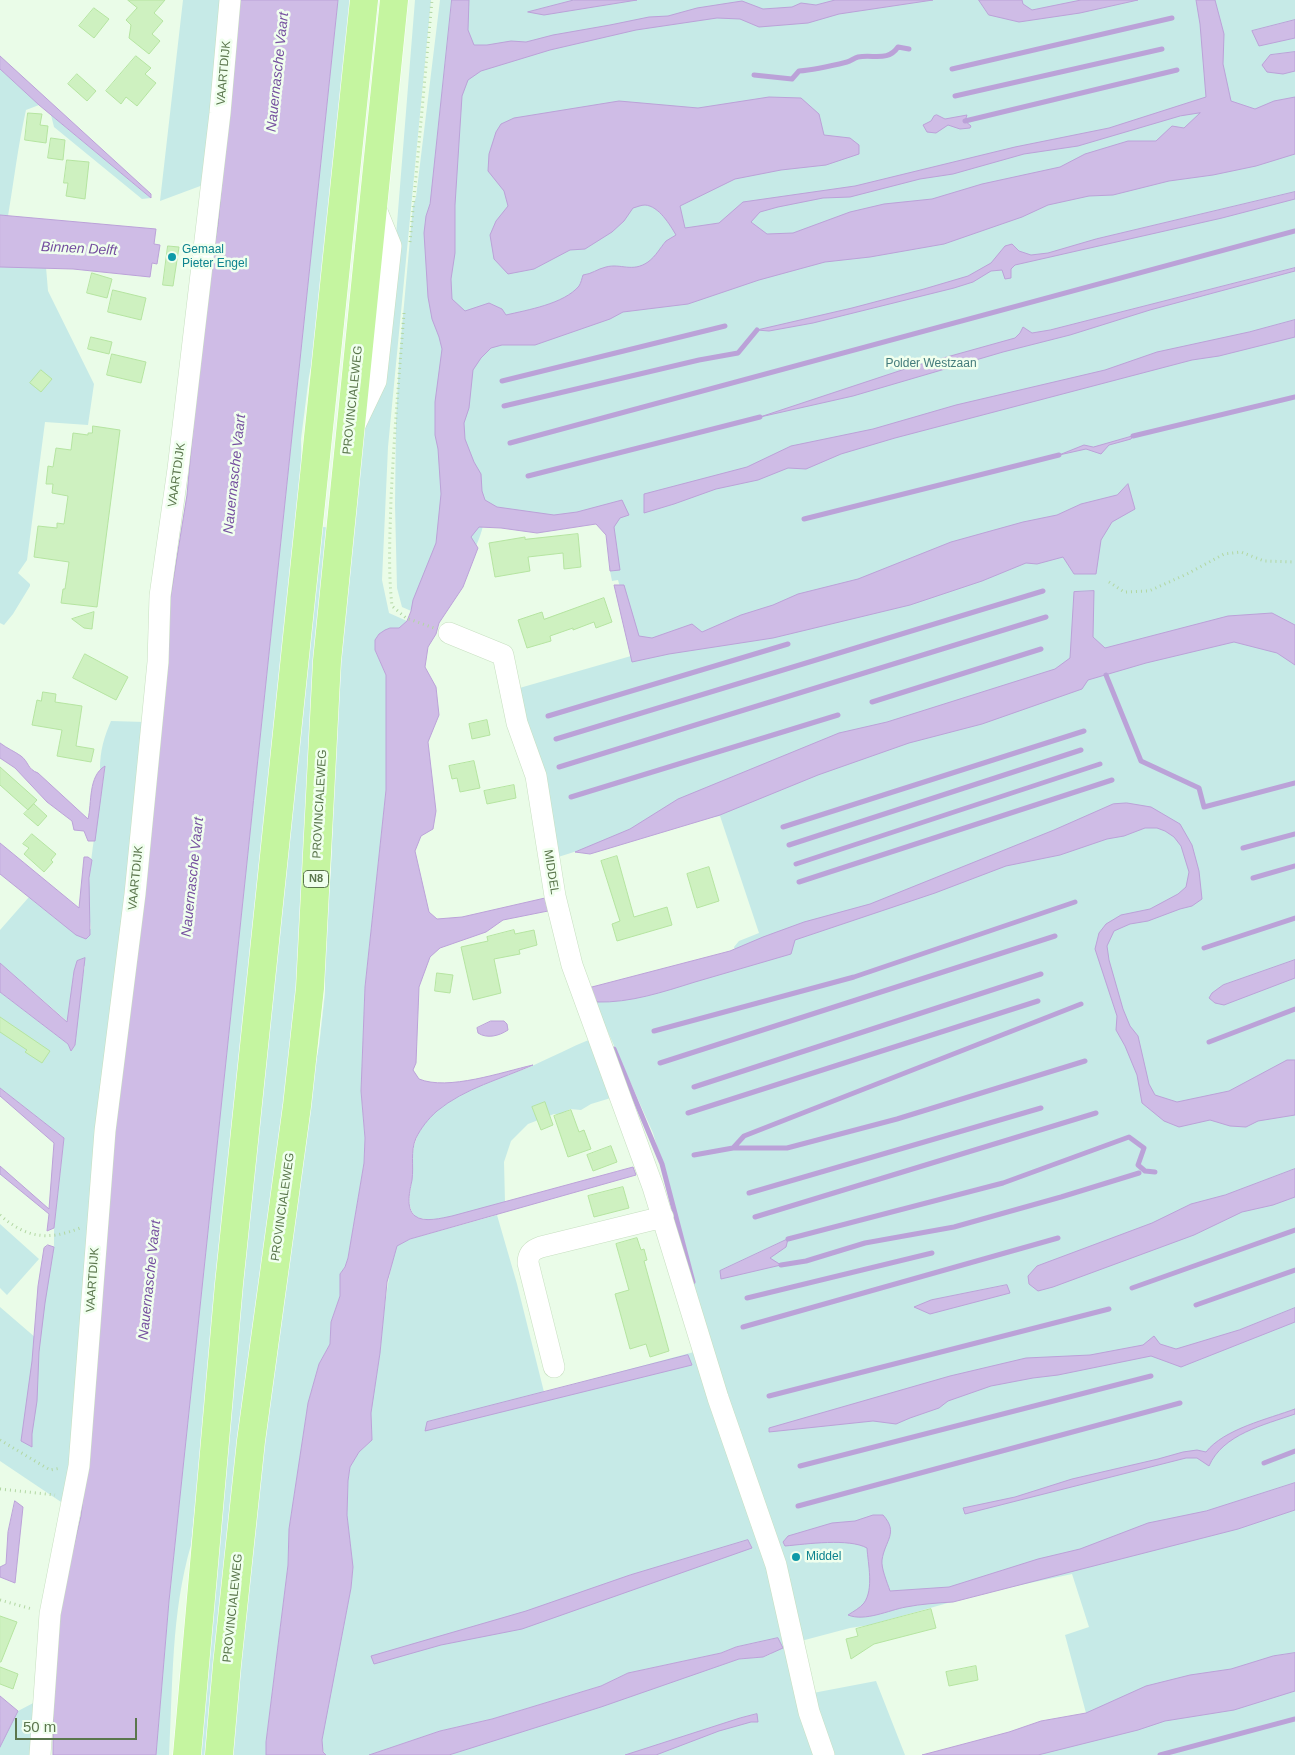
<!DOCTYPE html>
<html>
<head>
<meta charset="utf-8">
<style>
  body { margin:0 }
  #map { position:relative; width:1295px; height:1755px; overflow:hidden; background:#eafce8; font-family:Helvetica,sans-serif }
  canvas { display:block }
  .scale { position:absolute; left:15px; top:1718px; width:122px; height:22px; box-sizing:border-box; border:2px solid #5a764c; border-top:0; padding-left:6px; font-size:15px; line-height:18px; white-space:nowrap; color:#5a764c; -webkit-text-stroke:4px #f0ffee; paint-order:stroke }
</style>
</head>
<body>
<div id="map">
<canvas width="1295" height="1755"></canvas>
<div class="scale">50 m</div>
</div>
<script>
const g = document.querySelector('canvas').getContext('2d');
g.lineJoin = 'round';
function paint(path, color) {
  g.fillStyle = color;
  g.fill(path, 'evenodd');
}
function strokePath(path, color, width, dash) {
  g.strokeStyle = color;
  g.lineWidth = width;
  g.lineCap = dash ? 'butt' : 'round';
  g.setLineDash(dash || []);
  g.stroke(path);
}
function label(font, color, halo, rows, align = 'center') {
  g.font = font + ' Helvetica,sans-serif';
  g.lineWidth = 5;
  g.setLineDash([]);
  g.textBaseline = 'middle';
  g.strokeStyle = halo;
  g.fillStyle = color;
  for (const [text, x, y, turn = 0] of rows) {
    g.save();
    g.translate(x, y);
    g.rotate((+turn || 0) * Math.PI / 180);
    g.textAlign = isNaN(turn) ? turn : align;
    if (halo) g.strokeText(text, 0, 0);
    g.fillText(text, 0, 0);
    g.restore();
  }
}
paint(new Path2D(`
  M183 0H221L203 185 160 201Z
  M338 0H354L318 337 309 376 301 439 302 493 191 1545C171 1613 173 1685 169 1755H156L169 1601Z
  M415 0H431L388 447 382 580 389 613 407 621 399 628H390L379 634 375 641V650L386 675V790L365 987 361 1091 365 1138 364 1163 348 1258 345 1267 340 1274V1296L331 1322 330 1344 319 1364 308 1403 289 1529 288 1565 266 1742V1755H227L229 1717 310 1091 319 1046 325 993V944L331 867 340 633 362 435 396 236Z
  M440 0H1295V1755H923L1086 1713 1065 1635 1089 1627 1072 1574 983 1593 870 1625 850 1628 801 1641 740 1447 692 1282 667 1180 653 1133 591 994 737 956 734 947 739 941 759 933 720 816 638 830 634 833 555 858 516 689 638 654 618 580 612 581 610 571H615L607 534 601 518 484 520C482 535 476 545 470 560 460 581 451 603 439 623L402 607 397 588 395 505 396 422 399 360 413 206 416 197Z
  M0 69 39 105 26 110C18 145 14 181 8 216L0 215Z
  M51 115 151 198 142 199 54 127Z
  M0 267H46L48 291 94 384 88 425 45 422 27 560 18 573 30 584V586L13 614 4 625 0 623Z
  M319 526 329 528 298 1006 208 1755H199L206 1646Z
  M111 721 145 722 67 1506 0 1461V1307L36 1338 54 1247V1228L64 1138 0 1088V992L68 1044 71 1051 75 1045 80 989 85 966 74 971 68 1022 0 963V930L29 897 62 924 91 929C83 878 99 818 105 767L100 769C100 751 104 737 111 721Z
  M591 1039 614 1097 591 1104 581 1110 570 1109 562 1114H554L528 1124 511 1141 504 1162 505 1202C481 1209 440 1225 416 1217 405 1205 411 1192 412 1178 413 1164 411 1153 416 1140 432 1096 493 1082 532 1066 552 1057 571 1047 591 1039Z
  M497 1215 517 1284 544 1392 694 1352 761 1550 817 1755H449L739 1659 763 1657 771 1654 778 1639 736 1647 721 1653 628 1673 601 1686 492 1719 440 1731 369 1755H326C319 1747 322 1735 324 1726L351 1588 353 1567 347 1515 348 1481 350 1467 359 1452 372 1440C372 1431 371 1422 371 1413 373 1392 378 1372 380 1352 384 1316 386 1280 397 1245L410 1239Z
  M0 1224 39 1259 7 1295 0 1288Z
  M876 1681 905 1755H831L813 1693Z
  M39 1700 36 1755H0V1747L18 1711Z`), '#c6eae7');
const water = new Path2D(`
  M239 0H338L169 1601 156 1755H53L54 1629 81 1516 84 1490 103 1236 167 619 187 495 196 395 213 253 218 225Z
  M452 0H469L468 30 474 45H487L511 41 526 42 553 35 610 25 649 17 668 16 697 8 742 1 763 9 792 7 801 3 816 5 835 0H933L839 14 808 23 759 27 740 19 717 18 636 30 550 50 481 71 468 80 462 96 455 205V253L451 279 452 299 465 311 489 303 502 309 506 315C527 310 564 304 579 286 581 283 582 278 583 275 592 274 597 269 606 267 621 263 632 273 648 262 656 256 660 248 666 241 669 239 673 237 676 235 670 225 659 206 645 205 641 205 637 207 633 208L624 221 612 232 585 249 570 250 534 269 508 274 494 259 490 235 496 221 508 206 504 191 488 171 489 154 496 132 501 124 514 118 619 101 698 108 769 97 801 98 819 114 824 135 850 138 859 145V154L826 165 781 170 735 179 680 206 685 228 719 223 743 202 855 186 1015 147 1109 128 1206 97 1200 24 1196 0H1215L1224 34 1223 64 1231 101 1255 109 1274 101 1295 97V154L1256 166 1213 175 1169 181 1113 195 1089 196 1048 205 1022 217 944 244 870 257 825 262 759 280 688 304 623 312 610 319 535 345H502L491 348 481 358 473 370 469 408 464 423 465 439 474 462 481 474 482 491 485 500 497 507 554 515 577 512 622 500 629 515 620 518 614 527 620 570 610 571 606 535 596 524 537 533 501 528 479 527 471 537 478 548 463 587 439 623 436 634 428 647 425 667 436 687 439 715 428 742 436 811 433 829 421 836 415 851 429 912 437 919 462 917 545 898 548 911 503 920 486 932 440 948 430 957 419 987 416 1063 413 1070 419 1079C448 1091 502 1072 533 1065 501 1079 465 1088 437 1111 428 1119 421 1128 416 1138 410 1152 414 1165 412 1180 410 1190 405 1208 415 1216 424 1223 442 1218 452 1216L633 1167 636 1175 410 1239 397 1246 387 1282 380 1353 371 1413 372 1440 359 1452 350 1467 348 1481 347 1515 353 1567 351 1588 322 1740 323 1752 326 1755H266V1742L288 1565 289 1529 308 1403 319 1364 330 1344 331 1322 340 1296V1274L345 1267 348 1258 364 1163 365 1138 361 1091 365 987 386 790V675L375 650V640L379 634 385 630 390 628H399L407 621 411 611 413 600 436 543 441 494 438 449 435 435V402L442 349 439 337 432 319 428 297 424 233 426 216 430 204ZM1200 113 1184 128 1172 126 1156 141H1128L1085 154 1060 167 982 184 932 199 884 204 850 212 793 233 767 234 751 222 760 212 778 207 823 198 850 197 920 179 953 174 1024 154 1078 146 1180 116Z
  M574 0H637L544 15 528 12Z
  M979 0H1022L1023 4 1032 10 1081 0H1138L1080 13 1019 22 989 15Z
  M1295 20V38L1259 46 1252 31Z
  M1295 52V71L1283 74 1267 72 1262 65 1270 55Z
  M0 56 151 194V198L39 105 0 69Z
  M937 115 945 119 967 115 965 121 971 126 970 128 960 129 948 125 936 133 927 132 923 125 931 121 934 116Z
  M1295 192V199L1222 218 1015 265 1011 269V278L1005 279 1002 270 991 271 973 282 954 288 813 323 769 331 757 330 852 308 924 289 968 276 991 263 1005 246 1012 244 1019 251 1031 255 1048 253 1096 239Z
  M0 215 156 229 154 244 160 245 157 264 152 263 150 277 73 269 0 267Z
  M1295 268V271L1150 310 1070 335 1003 352 853 396 760 417 911 367 1015 338 1020 333 1023 327 1032 333 1050 330Z
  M1295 320V337L1219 356 1192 360 895 438 841 454 806 469 788 468 758 480 716 489 674 504 644 513V494L747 467 791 446 873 429 956 405 1105 370 1157 352 1249 332Z
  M1133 436 1131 439 1109 445 1101 454 1086 449 1059 455 1084 445 1093 447Z
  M1128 484 1135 509 1112 522 1101 540 1096 574H1074L1063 557 1037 564 1026 563 982 581 910 605 773 638 669 654 632 662 614 585H624L639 636 652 638 692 624 702 632 741 615 773 605 798 594 858 579 951 542 1023 522 1057 515 1081 504 1117 495Z
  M1094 591 1093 637 1105 648 1228 616 1272 613 1295 625V665L1277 653 1234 642 1146 663 1088 680 1082 689 982 724 909 743 818 775 720 815 590 854 575 852 630 829 678 799 839 733 887 722 1055 669 1070 658 1074 592Z
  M0 743C8 749 14 751 21 756 29 762 27 769 38 773L88 819C92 803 88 776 105 766L95 841H88L84 831 74 830 72 821 47 802 15 768 0 758Z
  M1127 803 1151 807 1180 824 1192 845 1199 871 1202 899 1192 906 1180 909 1148 921 1130 924 1114 931 1107 946 1109 960 1123 1009 1130 1026 1138 1036 1149 1084 1155 1095 1177 1102 1229 1091 1287 1060H1295V1115L1258 1121 1246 1127 1230 1126 1210 1120 1179 1127 1164 1121 1142 1103 1137 1075 1125 1046 1116 1030 1117 1016 1095 949 1099 933 1106 924 1121 915 1150 909 1178 894 1186 887 1189 872 1181 846 1174 837 1165 831 1157 828H1145L1124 836 1107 839 1060 855 1006 866 935 893 795 940 791 954C759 963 727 973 695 982 663 992 630 1003 597 1002L588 988 730 951 763 937 804 922 870 904 1054 830 1113 804Z
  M0 843 79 908 84 857H88L92 860 89 878 90 935 86 939 76 935 0 874Z
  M85 958 75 1045 71 1051 68 1044 0 992V963L67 1022 74 971 77 961Z
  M1295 960V978L1224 1005 1215 1003 1209 998 1212 993 1223 985Z
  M491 1021H504L507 1024 508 1030C499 1036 487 1039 478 1033L477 1028Z
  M0 1088 64 1138 54 1228 47 1231 49 1214 0 1174V1166L49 1209 54 1143 0 1096Z
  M1295 1169V1197L1273 1205 1242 1212 1194 1235 1053 1287 1038 1291 1029 1284 1028 1276 1037 1266 1152 1223 1191 1204 1225 1195Z
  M788 1239 786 1247 770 1258 781 1265 721 1279 720 1271Z
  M48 1245 54 1247 45 1303 39 1352 37 1401 32 1434V1447L21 1441 32 1361 38 1286 44 1248Z
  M1007 1285 1010 1293 930 1314 914 1307 931 1300Z
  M1295 1308V1322L1181 1367 1151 1356 1058 1375 1033 1378 991 1386 948 1401 939 1408 910 1418 896 1424 873 1421 769 1432V1428L950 1376 1026 1358 1090 1355 1143 1345 1154 1336 1160 1344 1176 1349 1239 1330Z
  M688 1355 692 1365 425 1431 427 1422Z
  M1295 1409V1414C1264 1425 1223 1434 1209 1466L1197 1458H1186L965 1514 963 1508 1015 1497 1072 1479 1158 1459 1183 1452 1197 1450 1206 1452C1224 1429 1268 1419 1295 1409Z
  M1295 1483V1510L1238 1529 953 1602C937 1603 921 1604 906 1607 889 1610 865 1622 848 1615 854 1611 860 1608 864 1603 874 1589 868 1564 867 1548 849 1538 807 1544 785 1546L783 1542 788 1536 832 1523 855 1521 873 1515H883C899 1533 885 1540 882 1560 881 1568 887 1582 890 1591L949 1587 1038 1559 1080 1549 1148 1523 1206 1511Z
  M15 1501 23 1507 15 1583 0 1577V1567L6 1564 8 1532Z
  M748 1540 752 1548 522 1629 441 1645 374 1664 371 1656 526 1611 630 1575Z
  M778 1638 783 1648 763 1657 739 1659 601 1707 449 1755H369L440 1731 492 1719 601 1686 628 1673 721 1653 736 1647Z
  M1295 1653V1691L1234 1710 1165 1721 1138 1730 1038 1755H922L1009 1732 1041 1721 1086 1713 1146 1686 1190 1675 1231 1669 1273 1656Z
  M0 1696 18 1711 0 1747Z
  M757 1714 758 1722H751L719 1731 656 1755H625L740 1718Z`);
paint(water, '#cfbce6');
strokePath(water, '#bba2d8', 1);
strokePath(new Path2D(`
  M952 69 1172 18
  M754 75 792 79 799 71C815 70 831 66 847 62 851 61 854 58 858 57 873 54 888 62 898 47L909 49
  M955 96 1162 49
  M965 121 1177 70
  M502 381 725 326
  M504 406 699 360 738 353 757 330
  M1133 436 1295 397
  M510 443 1295 231
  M528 476 760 417
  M804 519 1059 455
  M1106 675 1141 761 1199 788 1204 807 1295 783
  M872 702 1041 649
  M548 716 788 644
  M556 739 1043 591
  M559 767 1046 617
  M571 797 838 715
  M783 827 1084 731
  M789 845 1081 750
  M1243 848 1295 834
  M796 864 1100 764
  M1253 878 1295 866
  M799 882 1112 780
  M1204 948 1295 918
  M1081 1004 744 1136 733 1148H787L897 1119 1085 1061
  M654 1031 854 977 1075 902
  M1209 1042 1295 1009
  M614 1049 662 1164 693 1282
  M660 1063 1055 936
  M694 1087 1041 974
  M688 1113 1038 1001
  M694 1155 733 1148
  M749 1193 1041 1108
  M755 1217 1096 1113
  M788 1239 1003 1183 1129 1137 1144 1148 1138 1165 1145 1171 1155 1172
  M781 1265 806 1261 865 1243 954 1227 1061 1197 1139 1173
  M1132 1288 1295 1230
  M747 1298 932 1253
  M1196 1305 1295 1270
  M743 1327 1058 1238
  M769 1396 1109 1309
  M1264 1463 1295 1451
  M800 1466 1151 1376
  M798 1506 1180 1403
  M1160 1755 1295 1719`), '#bba2d8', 5);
const building = new Path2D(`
  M128 0H165L154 13 163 21 152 34 160 41 149 54 129 38 131 25 126 20 137 8Z
  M94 8 109 19 94 38 79 26Z
  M136 56 151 68 145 74 156 83 137 106 126 97 121 104 106 91Z
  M77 74 96 91 87 101 68 84Z
  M28 113 42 114 40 125 48 126 46 143 25 140Z
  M51 138 65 140 63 160 48 158Z
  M67 160 89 162 85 199 66 196 68 183H64Z
  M168 246 179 247 173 286 163 285Z
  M92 273 112 279 107 298 87 293Z
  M113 290 146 298 141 320 108 312Z
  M91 337 112 342 109 354 88 349Z
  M112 354 146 362 141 383 107 375Z
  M41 370 52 379 41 392 30 383Z
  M93 426 120 430 97 607 61 603 63 589H65L69 562 34 557 38 526 57 528V523L64 524 68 496 52 493 53 484H46L48 466 53 467 56 448 71 450 73 433 88 435V433H92Z
  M578 534 581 567 564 569 563 553 528 557 530 571 495 577 489 543 525 537V539Z
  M604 598 612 622 596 628 594 622 573 630V628L550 636 551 641 527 648 518 620 542 612 544 619Z
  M94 612 92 629 84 628 72 619Z
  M85 654 128 677 116 700 73 678Z
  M43 692 56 694 55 702 82 706 76 746 94 749 91 762 57 756 62 730 32 725 37 700 41 701Z
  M487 720 490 735 472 739 469 724Z
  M474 761 480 788 460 792 457 778 452 779 449 766Z
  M0 767 37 800 28 810 0 785Z
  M514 785 516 798 487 804 484 791Z
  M34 804 47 816 38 826 24 814Z
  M32 834 56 854 51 860 53 862 44 872 24 854 29 848 23 844Z
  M617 856 634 917 667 907 672 925 617 941 612 924 620 921 601 861Z
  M709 867 719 901 697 908 687 874Z
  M514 930 515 934 534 930 537 945 519 950 520 954 494 959 501 993 473 1000 461 947 488 941 487 937Z
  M437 973 453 975 450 993 435 991Z
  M0 1017 50 1051 42 1063 25 1052 27 1050 0 1032Z
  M545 1102 553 1125 541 1130 532 1107Z
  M571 1110 579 1132 584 1130 591 1149 568 1157 554 1116Z
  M611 1146 617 1162 593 1171 587 1155Z
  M623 1187 629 1208 594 1217 588 1196Z
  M637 1238 641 1250 644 1249 647 1260 644 1261 669 1351 650 1357 646 1344 630 1349 615 1294 629 1290 616 1244Z
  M931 1609 936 1628 874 1644 851 1659 846 1639 858 1636 856 1629Z
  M0 1616 17 1622 1 1662H0Z
  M976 1666 978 1680 949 1686 946 1672Z
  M0 1667 18 1674 13 1689 0 1684Z`);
paint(building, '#cef1c0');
strokePath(building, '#b5e4a0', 1);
const minor = new Path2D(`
  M355 425 376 381 391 246 374 204
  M449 633 503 655 517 723 536 776 555 896 572 965 653 1187 718 1398 776 1565 809 1712 824 1755
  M554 1367 528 1263C528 1254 532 1250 541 1247L663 1217
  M40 1755 50 1614 79 1466 105 1131 135 894 158 662 160 596 178 469 220 113 230 0`);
const highway = new Path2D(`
  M187 1755 229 1284 364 0
  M219 1755 227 1665 251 1441 297 1106 310 988 327 661 394 0`);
strokePath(minor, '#c7dfc0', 22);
strokePath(highway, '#fff', 29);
strokePath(new Path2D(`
  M410 242 432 0
  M404 313C399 375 394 437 391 499 390 535 388 570 392 606L406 618 434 628
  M1109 582 1124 592 1149 591 1187 574 1224 554 1241 552 1264 561 1295 562
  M0 1215C26 1238 48 1241 80 1228
  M0 1440 50 1470 61 1468
  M0 1489 55 1495
  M0 1600 32 1609`), '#b2d7a2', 3, [1, 4]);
strokePath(minor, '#fff', 21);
strokePath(highway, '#c5f5a0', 28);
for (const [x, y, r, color] of [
  [172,257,5,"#0f9aa8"],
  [796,1557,5,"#0f9aa8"]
]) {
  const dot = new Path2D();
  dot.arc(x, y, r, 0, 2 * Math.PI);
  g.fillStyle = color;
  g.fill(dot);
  strokePath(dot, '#f0ffee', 2);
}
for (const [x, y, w] of [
  [316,879,25]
]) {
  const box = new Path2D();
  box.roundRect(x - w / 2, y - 8.5, w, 17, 4);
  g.fillStyle = '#f0ffee';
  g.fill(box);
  strokePath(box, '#5a764c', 1);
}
label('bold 11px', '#5a764c', null, [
  ["N8",316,879]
]);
label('12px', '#5a764c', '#f0ffee', [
  ["VAARTDIJK",224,73,-85],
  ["PROVINCIALEWEG",353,400,-84],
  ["VAARTDIJK",177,475,-82],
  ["PROVINCIALEWEG",320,804,-87],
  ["MIDDEL",551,872,81],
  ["VAARTDIJK",136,878,-84],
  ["PROVINCIALEWEG",283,1207,-82],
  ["VAARTDIJK",93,1280,-86],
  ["PROVINCIALEWEG",233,1608,-84]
]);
label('12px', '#0d838f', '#f0ffee', [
  ["Gemaal",182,250],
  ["Pieter Engel",182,264],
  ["Middel",806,1557]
], 'left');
label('12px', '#437b7c', '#f0ffee', [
  ["Polder Westzaan",931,364]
]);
label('italic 14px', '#754f9f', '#f0ffee', [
  ["Nauernasche Vaart",278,72,-84],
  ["Binnen Delft",79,249,3],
  ["Nauernasche Vaart",235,474,-84],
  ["Nauernasche Vaart",193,877,-84],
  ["Nauernasche Vaart",150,1280,-84]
]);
</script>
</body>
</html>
